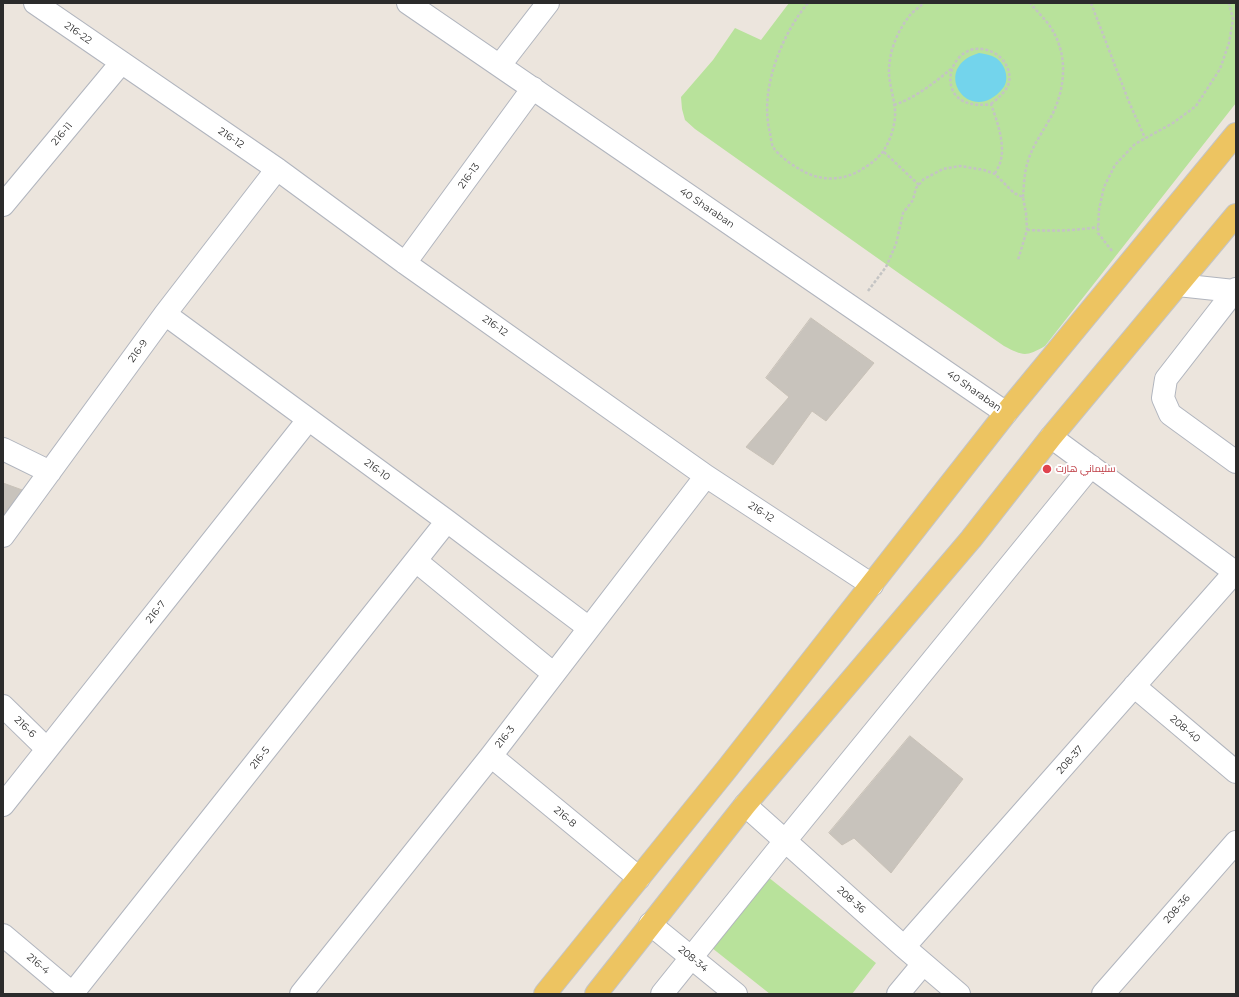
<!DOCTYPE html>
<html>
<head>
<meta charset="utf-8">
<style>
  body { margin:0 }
  #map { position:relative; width:1239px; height:997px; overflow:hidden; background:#ece5dd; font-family:Montserrat,sans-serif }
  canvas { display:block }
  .frame { position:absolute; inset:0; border:4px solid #2b2b2b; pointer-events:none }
</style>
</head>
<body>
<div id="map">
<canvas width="1239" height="997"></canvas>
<div class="frame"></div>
</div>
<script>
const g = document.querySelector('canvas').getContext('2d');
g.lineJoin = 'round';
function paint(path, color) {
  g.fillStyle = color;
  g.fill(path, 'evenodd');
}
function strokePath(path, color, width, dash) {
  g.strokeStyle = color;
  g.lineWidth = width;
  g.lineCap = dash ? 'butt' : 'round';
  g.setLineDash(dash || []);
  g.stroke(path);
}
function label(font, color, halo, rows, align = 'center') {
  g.font = font + ' Montserrat,Cairo,sans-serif';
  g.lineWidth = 4;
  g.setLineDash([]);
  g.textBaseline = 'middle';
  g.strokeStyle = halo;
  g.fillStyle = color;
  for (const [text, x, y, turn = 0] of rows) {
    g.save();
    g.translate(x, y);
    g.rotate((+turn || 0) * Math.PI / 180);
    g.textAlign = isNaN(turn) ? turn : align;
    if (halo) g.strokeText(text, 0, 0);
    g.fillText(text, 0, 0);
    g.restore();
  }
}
paint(new Path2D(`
  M789 3H1236V103L1045 346C1026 357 1023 356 1004 346L900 274 695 129 685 120 682 109 681 97 713 60 735 28 761 40Z
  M763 873 876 963 852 994H770L707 944Z`), '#b8e29b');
paint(new Path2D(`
  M979 53C985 54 991 55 996 58 1005 64 1010 79 1003 88 970 129 928 68 979 53Z`), '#73d4ec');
const building = new Path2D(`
  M811 318 874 363 826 421 812 411 773 465 746 447 789 397 766 378Z
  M3 483 25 491 3 517Z
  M910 736 963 779 891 873 854 838 842 845 829 833Z`);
paint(building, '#c8c3bc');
strokePath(building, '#c8c1b7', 1);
const minor = new Path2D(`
  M35 3 277 169 405 263 706 476 872 585
  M408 3 1006 413
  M500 65 548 3
  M3 205 121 63
  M405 263 533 88
  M1178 285 1234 291
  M1236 289 1166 379 1163 398 1170 414 1236 462
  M165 314 447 521 589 628
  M1051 437 1236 573
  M3 449 50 472
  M3 536 165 314 277 169
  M416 561 554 674
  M1134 686 1236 772
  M3 706 47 749
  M491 756 639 878
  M3 805 308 420
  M745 805 904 947 959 994
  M650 924 736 994
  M3 935 73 994
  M904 947 1235 572
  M72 994 447 521
  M301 994 491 756 706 476
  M662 994 785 841 1091 466
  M898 994 923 964
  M1103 994 1236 842`);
const major = new Path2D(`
  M545 994 726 770 1006 413 1236 134
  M596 994 745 805 971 539 1051 437 1236 215`);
strokePath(minor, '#b1b5be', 24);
strokePath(major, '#c4c4c4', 24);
strokePath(new Path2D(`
  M808 3C781 35 759 91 770 133 771 137 771 143 773 147 779 156 792 165 801 170 816 179 834 181 850 175 860 172 879 159 884 150 891 139 896 123 895 110 894 97 889 84 889 71 889 51 898 30 910 15 914 11 919 7 924 3
  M1091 3 1129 102 1145 138
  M991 104C997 99 1002 95 1006 89 1014 77 1007 61 996 54 950 27 924 114 991 104 997 121 1006 145 1000 163 999 167 996 170 995 174
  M894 105C915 98 934 83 951 69
  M884 152 919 185
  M1023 197C1024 186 1024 172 1028 161 1033 144 1045 129 1053 113 1067 83 1068 48 1046 21 1041 15 1035 9 1030 3
  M1027 230C1051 231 1074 231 1098 227
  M1112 251 1098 233 1099 210 1104 187 1115 165 1135 144 1173 123 1196 106 1220 69 1229 43 1233 19 1229 3
  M868 291 886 267 896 244 903 213 913 200 916 188 924 179 943 169 960 166 984 170 995 174 1014 193 1023 197 1026 213 1027 230 1018 260`), '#c4c4c4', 2.5, [3, 2]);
strokePath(minor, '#fff', 22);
strokePath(major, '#edc461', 22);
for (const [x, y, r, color] of [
  [1047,469,5,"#e0444e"]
]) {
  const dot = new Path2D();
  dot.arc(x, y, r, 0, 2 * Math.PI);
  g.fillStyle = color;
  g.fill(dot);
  strokePath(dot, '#fff', 1.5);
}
label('10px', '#2b2b2b', '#fff', [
  ["216-22",78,33,35],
  ["216-11",62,134,-50],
  ["216-12",231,138,34],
  ["216-13",469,176,-54],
  ["40 Sharaban",707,208,34],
  ["216-12",495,326,35],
  ["216-9",138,351,-54],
  ["40 Sharaban",974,391,35],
  ["216-10",377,470,36],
  ["216-12",761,512,33],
  ["216-7",156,612,-52],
  ["216-6",25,727,44],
  ["208-40",1185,729,40],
  ["216-3",505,737,-52],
  ["216-5",260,758,-52],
  ["208-37",1070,760,-48],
  ["216-8",565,817,40],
  ["208-36",851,900,42],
  ["208-36",1177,909,-49],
  ["208-34",693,959,39],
  ["216-4",38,964,40]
]);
label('10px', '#be3a42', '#fff', [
  ["سليماني هارت",1056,469]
], 'left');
</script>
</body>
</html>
